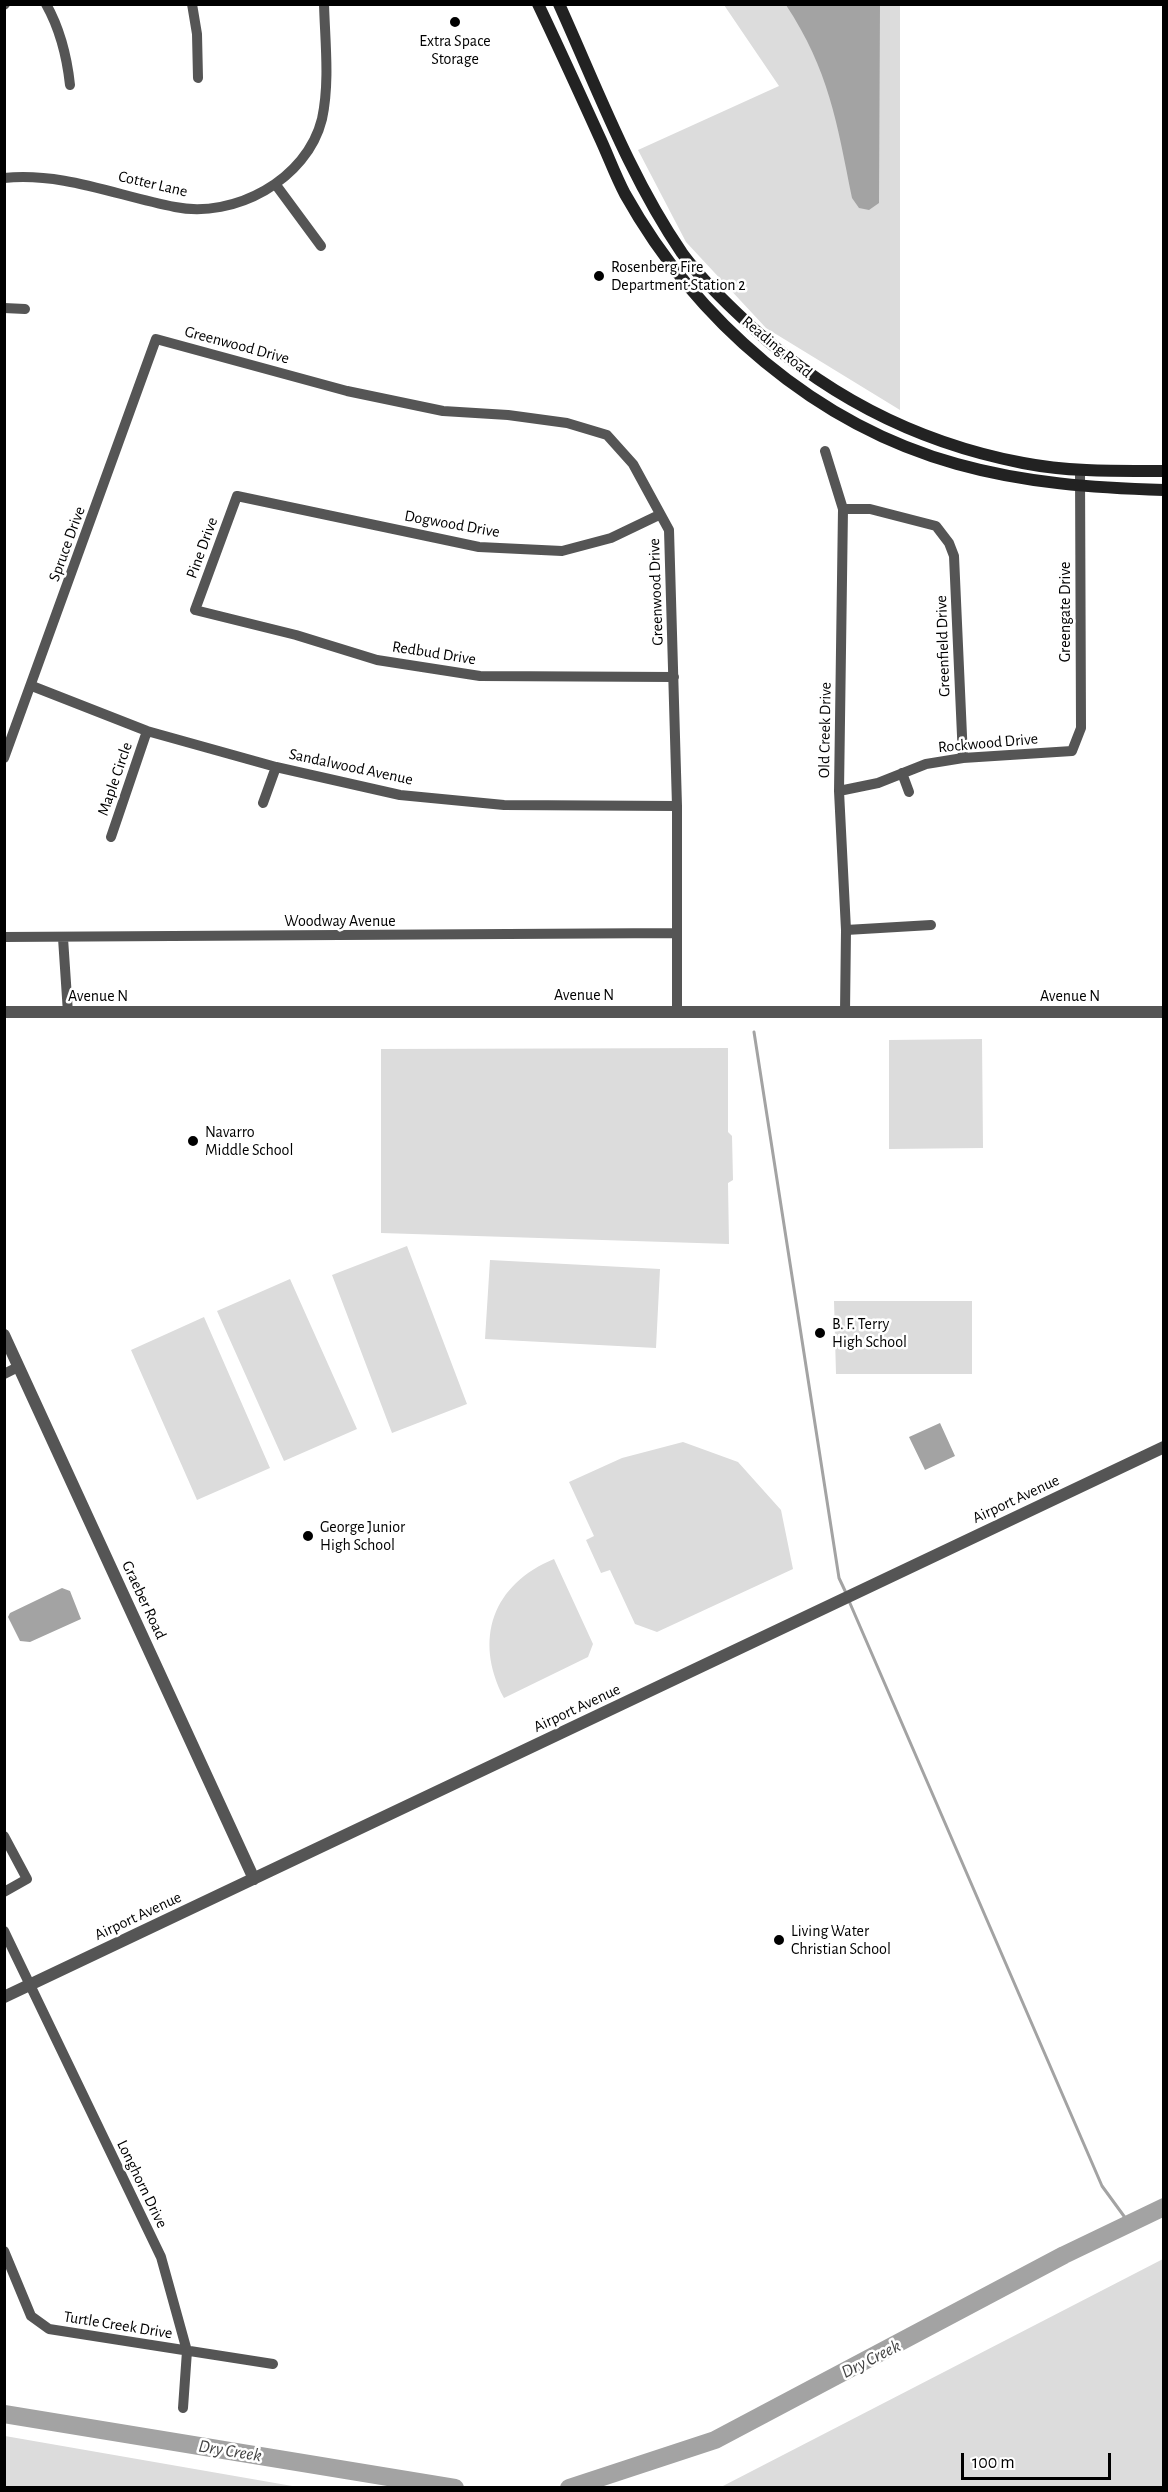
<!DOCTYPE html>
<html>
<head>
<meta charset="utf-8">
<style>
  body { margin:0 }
  #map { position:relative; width:1168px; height:2492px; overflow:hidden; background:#fff; font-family:"Alegreya Sans",sans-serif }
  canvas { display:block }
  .frame { position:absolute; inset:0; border:6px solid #000; pointer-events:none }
  .scale { position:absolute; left:961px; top:2453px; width:150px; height:27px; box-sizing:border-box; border:3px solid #000; border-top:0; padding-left:8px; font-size:18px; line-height:21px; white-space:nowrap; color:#000; -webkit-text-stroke:4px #fff; paint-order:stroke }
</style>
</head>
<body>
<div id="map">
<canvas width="1168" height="2492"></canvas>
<div class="frame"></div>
<div class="scale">100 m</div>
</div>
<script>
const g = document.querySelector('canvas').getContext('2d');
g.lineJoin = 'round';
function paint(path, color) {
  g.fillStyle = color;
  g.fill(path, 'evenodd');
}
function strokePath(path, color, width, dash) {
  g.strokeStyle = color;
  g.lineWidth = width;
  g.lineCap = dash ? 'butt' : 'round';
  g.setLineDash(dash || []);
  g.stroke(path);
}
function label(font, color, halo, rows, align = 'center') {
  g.font = font + ' "Alegreya Sans",sans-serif';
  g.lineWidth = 5;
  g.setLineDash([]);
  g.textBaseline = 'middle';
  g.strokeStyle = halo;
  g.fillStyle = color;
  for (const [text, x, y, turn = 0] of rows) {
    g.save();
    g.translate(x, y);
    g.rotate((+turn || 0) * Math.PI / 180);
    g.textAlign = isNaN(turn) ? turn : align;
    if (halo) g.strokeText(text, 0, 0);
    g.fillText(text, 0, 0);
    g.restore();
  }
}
paint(new Path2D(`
  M724 5H900V410L766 328 686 242 638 150 779 86Z
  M982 1039 983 1148 889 1149V1040Z
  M728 1048V1132L732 1136 733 1180 728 1183 729 1244 381 1233V1049Z
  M407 1246 467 1404 392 1433 332 1275Z
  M490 1260 660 1269 656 1348 485 1339Z
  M290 1279 357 1429 284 1461 217 1311Z
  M834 1301H972V1374H836Z
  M204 1317 270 1468 197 1500 131 1350Z
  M683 1442 738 1462 781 1510 793 1569 657 1632 635 1624 610 1570 601 1573 586 1540 594 1536 569 1482 622 1458Z
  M554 1559 593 1644 588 1657 504 1698C473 1639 493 1584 554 1559Z
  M1163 2259V2487H721Z
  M5 2436 298 2487H5Z`), '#dcdcdc');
paint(new Path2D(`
  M786 5H880L879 203 869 210 859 208 852 198C837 123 829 70 786 5Z
  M940 1423 955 1456 925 1470 909 1437Z
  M62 1588 70 1591 81 1619 30 1642 20 1641 8 1617 10 1613Z`), '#a3a3a3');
strokePath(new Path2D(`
  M754 1032 839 1578 847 1595
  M849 1601 1102 2186 1129 2223`), '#a3a3a3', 3);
strokePath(new Path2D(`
  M4 2414 455 2488
  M569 2488 715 2440 1064 2255 1164 2207`), '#a3a3a3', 18);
strokePath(new Path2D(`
  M46 4C60 29 67 57 70 85
  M192 4 197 34 198 78
  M4 5 5 4
  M4 178C64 172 117 196 175 207 234 219 307 180 322 119 330 82 325 41 324 4
  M276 185 321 246
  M4 308 25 309
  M825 451 843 509 839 791 846 930 845 1012
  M843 509H870L936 526 949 543 954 556 963 758
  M659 515 611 538 562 551 479 547 237 496 195 610 296 635 377 660 480 676 674 677
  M32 686 147 731 276 767 400 795 504 805 677 806
  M4 758 156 339 347 391 443 411 508 415 567 423 607 435 633 464 669 530 677 806V1012
  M902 773 909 792
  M839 791 878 783 926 764 963 758 1072 751 1081 728 1080 470
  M263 803 276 767
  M111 837 147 731
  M846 930 931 925
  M4 937 676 933
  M63 938 68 1013
  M4 1374 18 1367
  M4 1836 27 1879 4 1892
  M4 1931 161 2257 187 2351 183 2408
  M4 2251 31 2316 49 2329 273 2364`), '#555', 10);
strokePath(new Path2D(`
  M4 1012H1164
  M4 1335 254 1879
  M4 1997 1164 1447`), '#555', 12);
strokePath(new Path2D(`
  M538 4C559 48 579 92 599 136 608 155 615 175 625 194 696 321 816 425 957 464 1025 483 1094 488 1164 490
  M559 4C597 88 630 177 682 253 698 275 718 295 737 313 817 391 913 442 1023 463 1069 472 1116 471 1164 471`), '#222', 12);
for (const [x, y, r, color] of [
  [455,22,6,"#000"],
  [599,276,6,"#000"],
  [193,1141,6,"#000"],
  [820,1333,6,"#000"],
  [308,1536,6,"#000"],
  [779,1940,6,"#000"]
]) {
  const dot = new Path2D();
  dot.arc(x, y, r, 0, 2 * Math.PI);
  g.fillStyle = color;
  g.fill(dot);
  strokePath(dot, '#fff', 2);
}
label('16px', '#000', '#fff', [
  ["Extra Space",455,41,"center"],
  ["Storage",455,59,"center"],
  ["Rosenberg Fire",611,267],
  ["Department Station 2",611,285],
  ["Navarro",205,1132],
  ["Middle School",205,1150],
  ["B. F. Terry",832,1324],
  ["High School",832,1342],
  ["George Junior",320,1527],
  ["High School",320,1545],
  ["Living Water",791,1931],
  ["Christian School",791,1949]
], 'left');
label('16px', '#000', '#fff', [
  ["Cotter Lane",153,184,13],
  ["Greenwood Drive",237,345,15],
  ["Reading Road",777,347,40],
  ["Dogwood Drive",452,524,10],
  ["Spruce Drive",67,544,-70],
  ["Pine Drive",202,548,-70],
  ["Greenwood Drive",656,592,-92],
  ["Greengate Drive",1065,612,-90],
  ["Greenfield Drive",943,646,-92],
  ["Redbud Drive",434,653,9],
  ["Old Creek Drive",825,730,-89],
  ["Rockwood Drive",988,743,-5],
  ["Sandalwood Avenue",351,767,12],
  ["Maple Circle",115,779,-71],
  ["Woodway Avenue",340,921],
  ["Avenue N",584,995],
  ["Avenue N",98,996],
  ["Avenue N",1070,996],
  ["Airport Avenue",1016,1499,-25],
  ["Graeber Road",144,1600,65],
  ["Airport Avenue",577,1708,-25],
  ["Airport Avenue",138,1916,-25],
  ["Longhorn Drive",142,2184,64],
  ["Turtle Creek Drive",118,2325,9]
]);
label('italic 18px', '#444', '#fff', [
  ["Dry Creek",871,2359,-27],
  ["Dry Creek",230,2451,9]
]);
</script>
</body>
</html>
